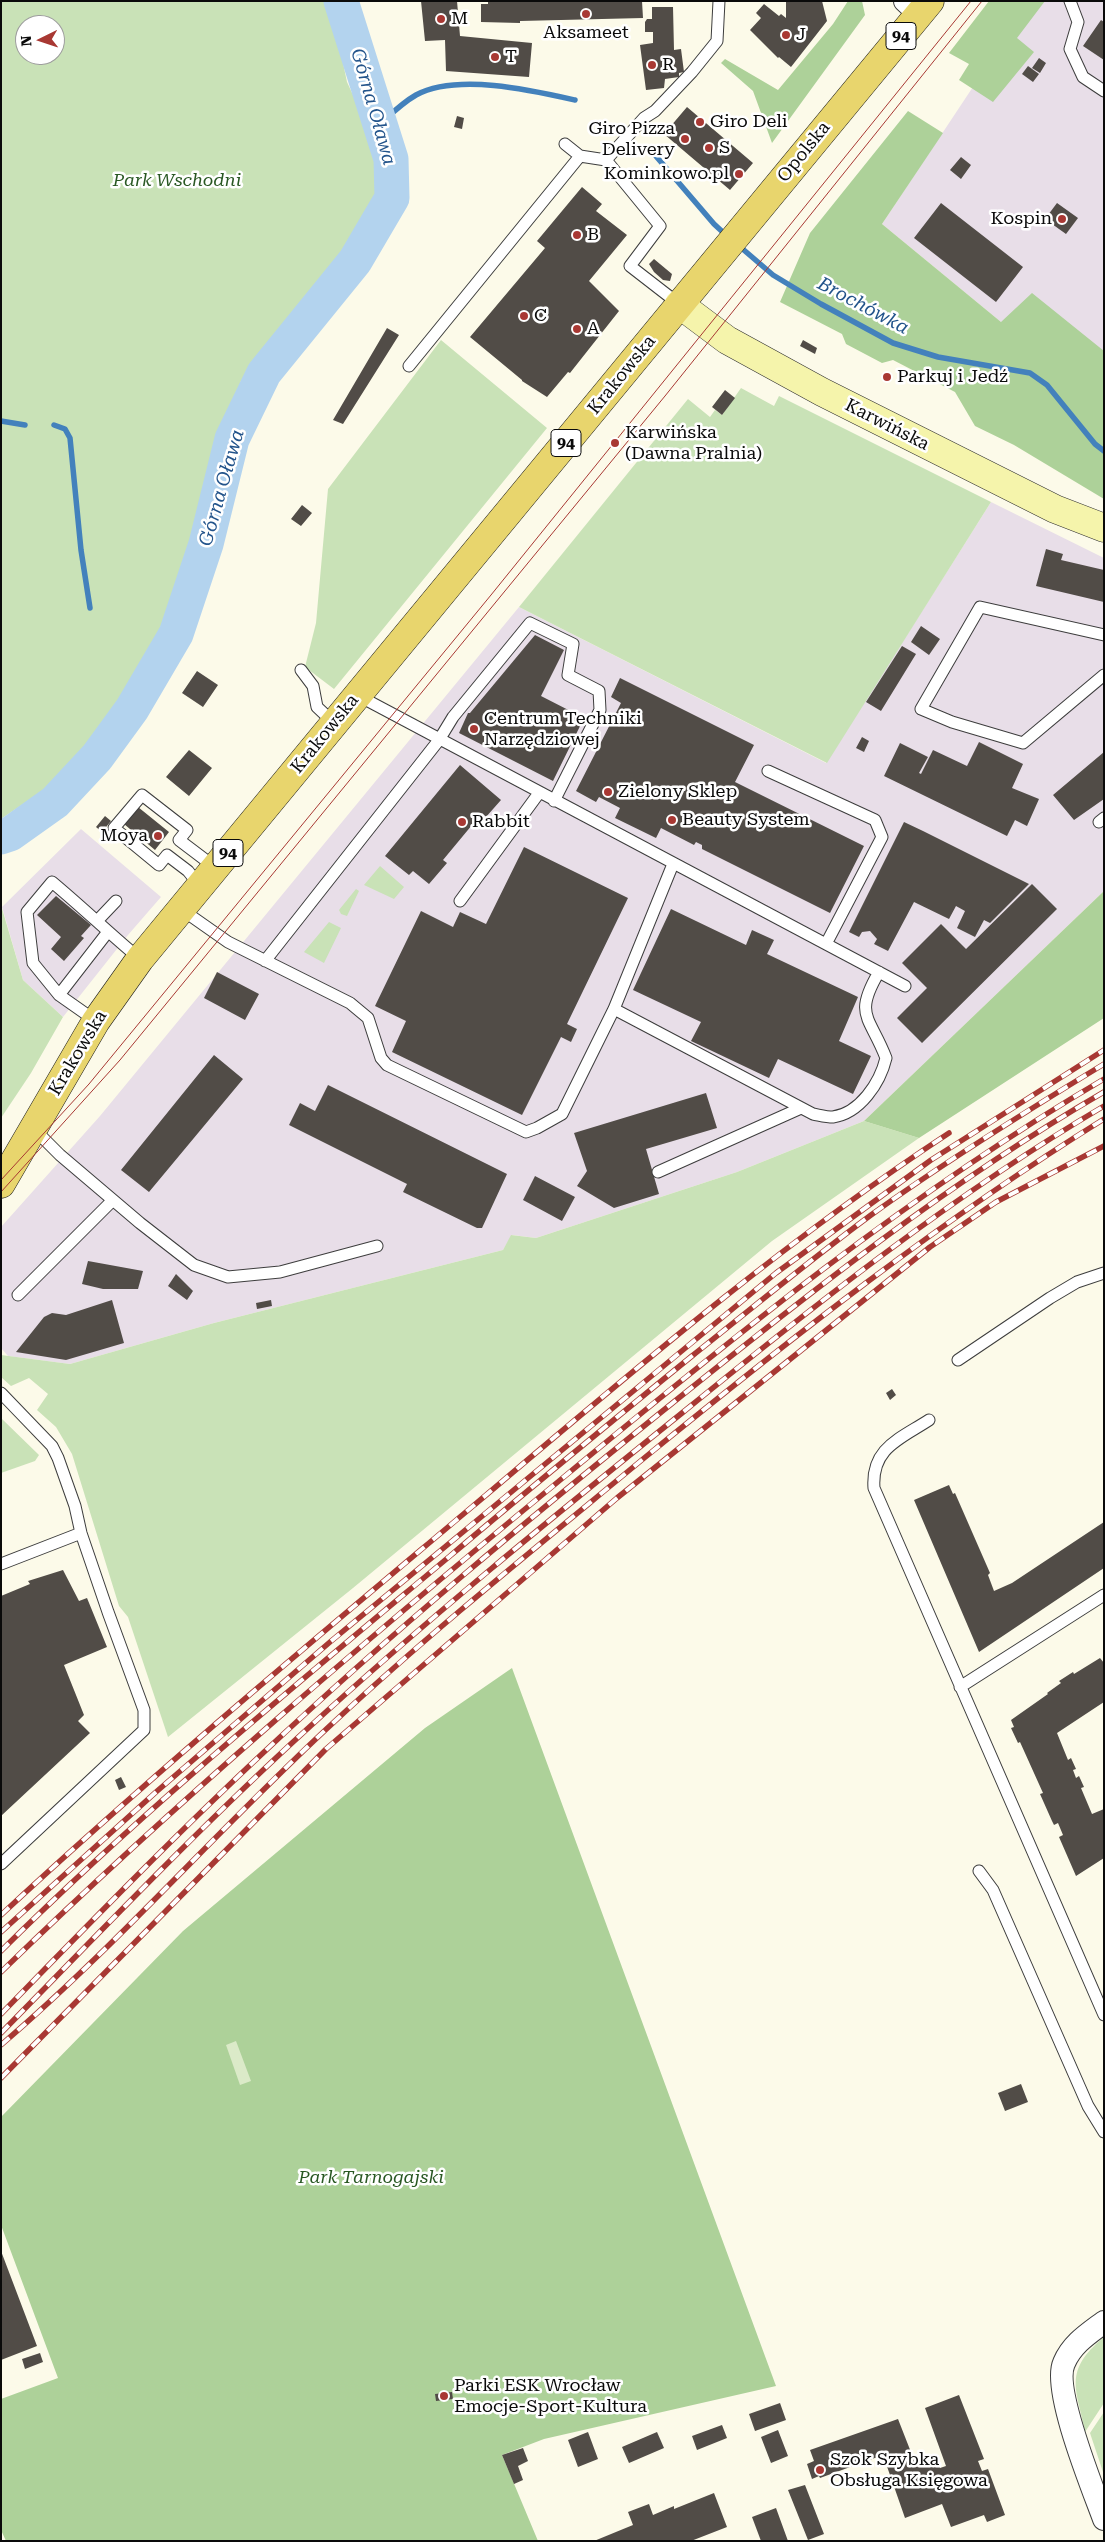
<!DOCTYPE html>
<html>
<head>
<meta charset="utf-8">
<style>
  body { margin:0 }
  #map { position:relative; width:1105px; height:2542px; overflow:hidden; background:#fcfae9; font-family:"Roboto Serif",serif }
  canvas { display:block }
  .frame { position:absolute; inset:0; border:2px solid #0a0a0a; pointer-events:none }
  .north { position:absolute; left:15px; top:15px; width:50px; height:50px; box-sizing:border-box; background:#fff; border:1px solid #9d9d9d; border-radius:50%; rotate:266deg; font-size:14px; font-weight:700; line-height:20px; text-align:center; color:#0a0a0a }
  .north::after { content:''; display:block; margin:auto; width:18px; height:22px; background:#a83833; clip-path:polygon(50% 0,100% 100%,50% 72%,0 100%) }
</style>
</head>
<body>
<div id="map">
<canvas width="1105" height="2542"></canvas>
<div class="frame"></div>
<div class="north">N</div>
</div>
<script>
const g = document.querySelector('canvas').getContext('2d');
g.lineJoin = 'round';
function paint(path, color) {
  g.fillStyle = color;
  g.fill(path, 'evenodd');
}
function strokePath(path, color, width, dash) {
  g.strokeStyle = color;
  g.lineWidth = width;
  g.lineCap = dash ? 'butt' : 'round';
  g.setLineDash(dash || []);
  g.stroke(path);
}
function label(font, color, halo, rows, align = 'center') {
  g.font = font + ' "Roboto Serif",serif';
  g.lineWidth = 5;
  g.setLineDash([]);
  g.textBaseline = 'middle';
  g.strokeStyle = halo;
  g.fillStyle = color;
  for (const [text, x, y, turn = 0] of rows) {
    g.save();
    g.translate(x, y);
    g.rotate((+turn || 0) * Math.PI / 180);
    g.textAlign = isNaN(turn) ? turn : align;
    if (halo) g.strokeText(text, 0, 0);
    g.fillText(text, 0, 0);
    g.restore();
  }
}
paint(new Path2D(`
  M1030 1H1104V407L882 224Z
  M991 502 1104 558V891L864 1121 737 1172 536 1238 512 1235 503 1250 214 1323 70 1364 8 1356 1 1348V1227L100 1116 519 607 826 763Z
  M81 829 161 897 128 935 63 1017 23 980 2 907Z`), '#e8dee8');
paint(new Path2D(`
  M1 1H330L347 82 372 136 381 166 374 212 241 381 215 459 201 521 152 649 105 725 70 772 1 819ZM25 25H55V55H25Z
  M441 340 547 428 334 689 305 667 316 623 328 489Z
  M741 388 774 406 779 396 991 502 827 763 519 607 688 399 710 417 715 410 722 415Z
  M380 866 404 887 394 899 364 885Z
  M356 889 359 891 347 916 341 914 339 910Z
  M1 905 23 980 63 1017 31 1073 1 1118Z
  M329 922 341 928 324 963 304 952Z
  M864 1121 919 1138 772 1241 353 1588 168 1737 128 1617 119 1606 72 1454 56 1427 37 1410 48 1394 29 1378 11 1386 1 1377V1355L70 1364 214 1323 503 1250 511 1235 536 1238 737 1172Z
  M1 1418 39 1455 35 1461 1 1473Z
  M1104 2337V2403L1085 2432C1077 2389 1062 2372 1104 2337Z
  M1104 2412V2475L1090 2433Z`), '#c9e2b7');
paint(new Path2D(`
  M848 1H862L865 15 772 143 753 91 721 63 725 59 778 90 833 24Z
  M989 1H1045L1017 38 1034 52 993 102 959 80 969 64 949 53Z
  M908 111 943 133 882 224 1001 322 1032 293 1104 351V499L1014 445 975 426 955 392 893 360 882 363 846 344 842 334 780 302 810 233Z
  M1104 891V1018L919 1138 864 1121Z
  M512 1668 776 2386 544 2439 502 2455 538 2541H6L1 2530V2399L58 2378 1 2225V2117L183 1931 425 1728Z`), '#add199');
paint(new Path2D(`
  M236 2041 251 2081 240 2085 226 2045Z`), '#dbeac8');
strokePath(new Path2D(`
  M380 124C391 114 402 103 416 95 457 73 531 90 575 100
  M655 155 714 224 727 236
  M738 245 773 275 821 304 893 343 938 357 1030 373 1047 385 1095 444 1104 451
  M1 421 25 425
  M54 425 65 429 70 438 81 550 90 608`), '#4381bc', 5.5);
strokePath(new Path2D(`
  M1 837 10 834 55 802 97 757 132 709 176 634 206 544 232 439 264 373 355 261 392 198 391 159 341 1`), '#b3d3ee', 35);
paint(new Path2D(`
  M421 1H457L460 36 532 43 529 77 446 71 445 40 425 41Z
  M488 1H642L643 18 520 21V23L481 22V4H488Z
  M786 1H822L827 21 791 67 779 57 778 58 750 30 761 18 756 13 764 4 779 16 781 14 786 18Z
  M652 7H673L674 50 681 49 684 72 679 73V77L665 79 664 88 646 90 640 45 653 43V32H645V22L647 19H652Z
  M1101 20 1104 22V60L1083 46Z
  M1039 58 1046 63 1040 73 1032 68Z
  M1028 66 1039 74 1033 82 1022 74Z
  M687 107 753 163 730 190 664 134Z
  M457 116 464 118 462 129 454 127Z
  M961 157 971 165 961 179 950 170Z
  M582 187 602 204 596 211 627 235 589 281 619 311 570 373 568 372 547 397 522 381V380L470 337 545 248 537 241Z
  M941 203 1023 267 996 302 914 238Z
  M1057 203 1078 218 1066 234 1045 219Z
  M654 259 672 274 670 281 663 280 654 272 649 264Z
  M387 328 399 335 343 424 333 420Z
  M803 340 817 348 815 354 800 346Z
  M725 390 735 398 722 415 712 407Z
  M302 505 312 513 301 526 291 519Z
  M1046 549 1063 554 1061 560 1104 570V602L1036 586Z
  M921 626 940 639 929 655 911 642Z
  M535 635 564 650 541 696 584 718 553 781 459 733 468 713H470Z
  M902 646 916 654 881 711 866 702Z
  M197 671 218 685 203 707 182 693Z
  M620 678 754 745 735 782 864 846 830 913 702 849V845L696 842 694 845 661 828 656 838 615 818 620 808 599 797 596 802 576 791 621 703 611 697Z
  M862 737 869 741 864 752 856 748Z
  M979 742 1023 764 1012 788 1039 799 1027 826 1015 820 1007 836 884 776 900 743 928 757 919 773 921 774 933 750 967 766Z
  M189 750 212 768 189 796 166 777Z
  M1104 752V799L1074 820 1053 795Z
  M460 765 501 800 486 817 482 813 443 860 447 863 429 884 413 871 409 875 385 856Z
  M138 807 169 832 155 850 124 824Z
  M105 816 111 821 102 832 96 827Z
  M904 822 923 831 1029 884 990 923 984 920 975 937 957 928 965 911 956 906 949 919 914 902 888 951 874 944 877 939 870 931 862 932 859 937 849 932Z
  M524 847 628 898 567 1024 577 1029 571 1042 561 1037 522 1115 392 1052 406 1021 375 1006 421 911 453 927 460 912 486 924Z
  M1032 884 1057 909 922 1043 897 1018 927 988 902 963 941 924 966 949Z
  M56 896 91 925 81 936 84 938 64 961 51 949 61 937 37 915Z
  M671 909 746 945 752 930 774 940 767 954 858 997 839 1041 871 1056 853 1094 778 1059 769 1078 691 1041 701 1022 633 990Z
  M217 972 259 994 245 1020 204 998Z
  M214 1055 243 1079 149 1192 121 1170Z
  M328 1085 507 1174 482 1228H477L403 1192 407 1184 289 1125 300 1103 315 1111Z
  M706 1093 717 1128 646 1149 659 1194 614 1208 577 1186 587 1171 574 1133Z
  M535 1176 575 1197 562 1221 523 1200Z
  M88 1261 143 1271 138 1289H103L82 1284Z
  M176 1274 193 1291 187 1300 168 1286Z
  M112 1300 124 1343 66 1360 16 1352 44 1317 52 1313 66 1315Z
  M271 1300 272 1306 257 1309 256 1303Z
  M892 1389 896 1395 890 1400 886 1393Z
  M949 1485 953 1494 955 1493 990 1573 988 1575 994 1591 1012 1583 1104 1522V1568L979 1652 914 1500Z
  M63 1570 79 1601 87 1598 107 1647 64 1665 84 1715 78 1721 90 1733 1 1816V1596L30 1584 28 1581Z
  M1100 1658 1104 1663V1702L1057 1733 1068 1760 1071 1758 1076 1769 1073 1770 1076 1778 1079 1776 1084 1787 1081 1788 1092 1814 1104 1809V1858L1076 1876 1059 1837 1063 1835 1058 1823 1054 1825 1052 1821 1040 1794 1043 1793 1020 1742 1018 1743 1011 1728 1014 1727 1011 1720 1048 1694 1047 1693 1061 1683 1059 1681 1073 1672 1074 1674Z
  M121 1777 126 1787 119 1790 115 1780Z
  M1021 2084 1028 2102 1005 2111 998 2093Z
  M1 2251 37 2346 1 2360Z
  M40 2353 43 2362 25 2369 22 2359Z
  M452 2392 453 2399 436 2401 435 2394Z
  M959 2395 984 2459 978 2461 982 2471 988 2469 1005 2515 987 2522 984 2515 951 2527 942 2504 905 2518 883 2455 820 2478 819 2476 812 2479 807 2464 814 2461 810 2450 898 2419 916 2465 936 2458 940 2468 946 2466 925 2408Z
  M780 2403 786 2420 755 2431 749 2414Z
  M722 2425 727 2438 697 2450 692 2436Z
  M778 2430 788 2456 771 2463 761 2437Z
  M588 2432 598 2459 578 2467 568 2440Z
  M657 2432 664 2448 629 2463 622 2447Z
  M523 2448 528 2461 518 2466 523 2480 514 2484 502 2455Z
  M805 2485 824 2534 808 2540 788 2490Z
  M714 2493 727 2527 691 2541H594L633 2525 628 2512 649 2504 653 2515 674 2506V2509Z
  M776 2508 788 2541H761L752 2517Z`), '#514c47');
const lane = new Path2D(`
  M1070 1 1078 22 1070 49 1083 77 1104 91
  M565 144 580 156 606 160 660 226 630 266 679 304
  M606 160 644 118 655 111 692 72 717 41 719 1
  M409 366 580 156
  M1104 635 980 607 921 709 952 722 1023 743 1104 675
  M301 670 313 686 317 707 334 723
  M357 695 905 986
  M768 771 875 820 882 837 826 944
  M1099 822 1104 818
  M200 886 188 871 167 855 159 865 114 828 142 795 187 830 179 840 216 868
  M460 901 539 793
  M181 909 228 942 350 1003 368 1018 381 1058 387 1065 526 1132 537 1128 562 1114 614 1009 673 864
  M97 921 116 901
  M107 933 59 995 33 963 27 912 52 882C82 907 110 934 140 959
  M265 961 439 740 453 717 530 623 573 644 568 675 599 691 600 710 554 801
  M59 995 96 1021
  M614 1009 813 1114C819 1115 826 1117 833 1117 860 1113 880 1083 886 1058 870 1016 853 1016 879 972
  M34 1129 60 1155 140 1223 194 1265 228 1277 280 1272 377 1246
  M658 1172 801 1108
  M18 1295 113 1200
  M958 1360 1050 1298 1077 1282 1104 1273
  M1 1393 52 1446 58 1458 75 1506 81 1533 108 1612 144 1710V1730L1 1864
  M929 1420C900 1439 871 1448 874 1488L1104 2015
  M1 1564 81 1533
  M960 1687 1104 1595
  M979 1871 993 1890 1088 2106 1104 2132`);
const street = new Path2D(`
  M905 1 919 14
  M1104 2322C1088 2334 1072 2344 1064 2363 1052 2389 1093 2489 1104 2519`);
const secondary = new Path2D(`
  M679 304 727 340 822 392 1055 509 1104 528`);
const primary = new Path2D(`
  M1 1184 96 1021 140 959 930 1`);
strokePath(lane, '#3d3d3d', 13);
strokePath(street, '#3d3d3d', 24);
strokePath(secondary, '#2c2c2c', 29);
strokePath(primary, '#1b1b1b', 29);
strokePath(lane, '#fff', 11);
strokePath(street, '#fff', 22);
strokePath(secondary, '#f5f4ab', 28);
strokePath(primary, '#e8d56d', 28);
strokePath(new Path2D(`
  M1 1180 89 1084 491 595 971 1
  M1 1192 120 1060 665 396 982 1`), '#a83833', 1);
const rail = new Path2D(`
  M1 1915C154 1773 314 1640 473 1506 627 1376 780 1244 949 1133
  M1 1932 156 1792 330 1642 776 1273 931 1160 1104 1050
  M1 1951C142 1811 297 1684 450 1556 530 1488 611 1422 692 1356 751 1309 810 1260 871 1215 946 1161 1025 1112 1104 1064
  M1 1972C179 1799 367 1639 559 1481 733 1337 908 1194 1104 1079
  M1 2014C87 1926 173 1837 263 1753 393 1631 531 1517 670 1405 809 1293 949 1182 1104 1092
  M1 2033C101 1931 200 1827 305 1731 426 1620 554 1516 682 1413 817 1303 953 1195 1104 1106
  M1 2045C119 1944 220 1827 334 1722 433 1630 539 1545 643 1459 791 1338 941 1220 1104 1119
  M1 2078 326 1749 617 1498 930 1247 996 1202 1104 1146`);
strokePath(rail, '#a83833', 5.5);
strokePath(rail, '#fff', 4, [11]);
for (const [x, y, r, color] of [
  [586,14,5,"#a83833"],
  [441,19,5,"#a83833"],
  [786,35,5,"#a83833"],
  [495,57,5,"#a83833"],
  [652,65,5,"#a83833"],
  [700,122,5,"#a83833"],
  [685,139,5,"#a83833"],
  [709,148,5,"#a83833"],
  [739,174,5,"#a83833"],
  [1062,219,5,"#a83833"],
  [577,235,5,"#a83833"],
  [524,316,5,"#a83833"],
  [577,329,5,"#a83833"],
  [887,377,5,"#a83833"],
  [615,443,5,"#a83833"],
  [474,729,5,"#a83833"],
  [608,792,5,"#a83833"],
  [672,820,5,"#a83833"],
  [462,822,5,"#a83833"],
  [158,836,5,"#a83833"],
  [444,2396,5,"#a83833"],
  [820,2470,5,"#a83833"]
]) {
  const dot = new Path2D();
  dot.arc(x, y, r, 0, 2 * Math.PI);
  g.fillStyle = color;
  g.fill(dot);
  strokePath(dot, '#fff', 2);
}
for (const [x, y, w] of [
  [901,36,30],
  [566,443,30],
  [228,853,30]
]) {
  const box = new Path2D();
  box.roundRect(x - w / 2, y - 13.5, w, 27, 4);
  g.fillStyle = '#fff';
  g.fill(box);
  strokePath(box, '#0a0a0a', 1);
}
label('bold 16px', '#0a0a0a', null, [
  ["94",901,36],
  ["94",566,443],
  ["94",228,853]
]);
label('18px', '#0a0a0a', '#fff', [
  ["M",451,19],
  ["Aksameet",586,33,"center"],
  ["J",796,35],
  ["T",505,57],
  ["R",662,65],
  ["Giro Deli",710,122],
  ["Giro Pizza",675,129,"right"],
  ["Delivery",675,150,"right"],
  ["S",719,148],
  ["Kominkowo.pl",729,174,"right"],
  ["Kospin",1052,219,"right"],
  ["B",587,235],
  ["C",534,316],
  ["A",587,329],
  ["Parkuj i Jedź",897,377],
  ["Karwińska",625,433],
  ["(Dawna Pralnia)",625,454],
  ["Centrum Techniki",484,719],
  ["Narzędziowej",484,740],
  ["Zielony Sklep",618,792],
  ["Beauty System",682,820],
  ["Rabbit",472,822],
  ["Moya",148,836,"right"],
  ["Parki ESK Wrocław",454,2386],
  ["Emocje-Sport-Kultura",454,2407],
  ["Szok Szybka",830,2460],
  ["Obsługa Księgowa",830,2481]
], 'left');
label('18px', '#0a0a0a', '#fff', [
  ["Opolska",804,152,-51],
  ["Krakowska",622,375,-51],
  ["Karwińska",887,425,27],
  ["Krakowska",325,734,-51],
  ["Krakowska",78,1053,-59]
]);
label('italic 18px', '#295823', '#fff', [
  ["Park Wschodni",177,181],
  ["Park Tarnogajski",371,2178]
]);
label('italic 19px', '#23548b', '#fff', [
  ["Górna Oława",373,107,74],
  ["Brochówka",863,306,28],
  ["Górna Oława",222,488,-74]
]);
</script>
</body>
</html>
